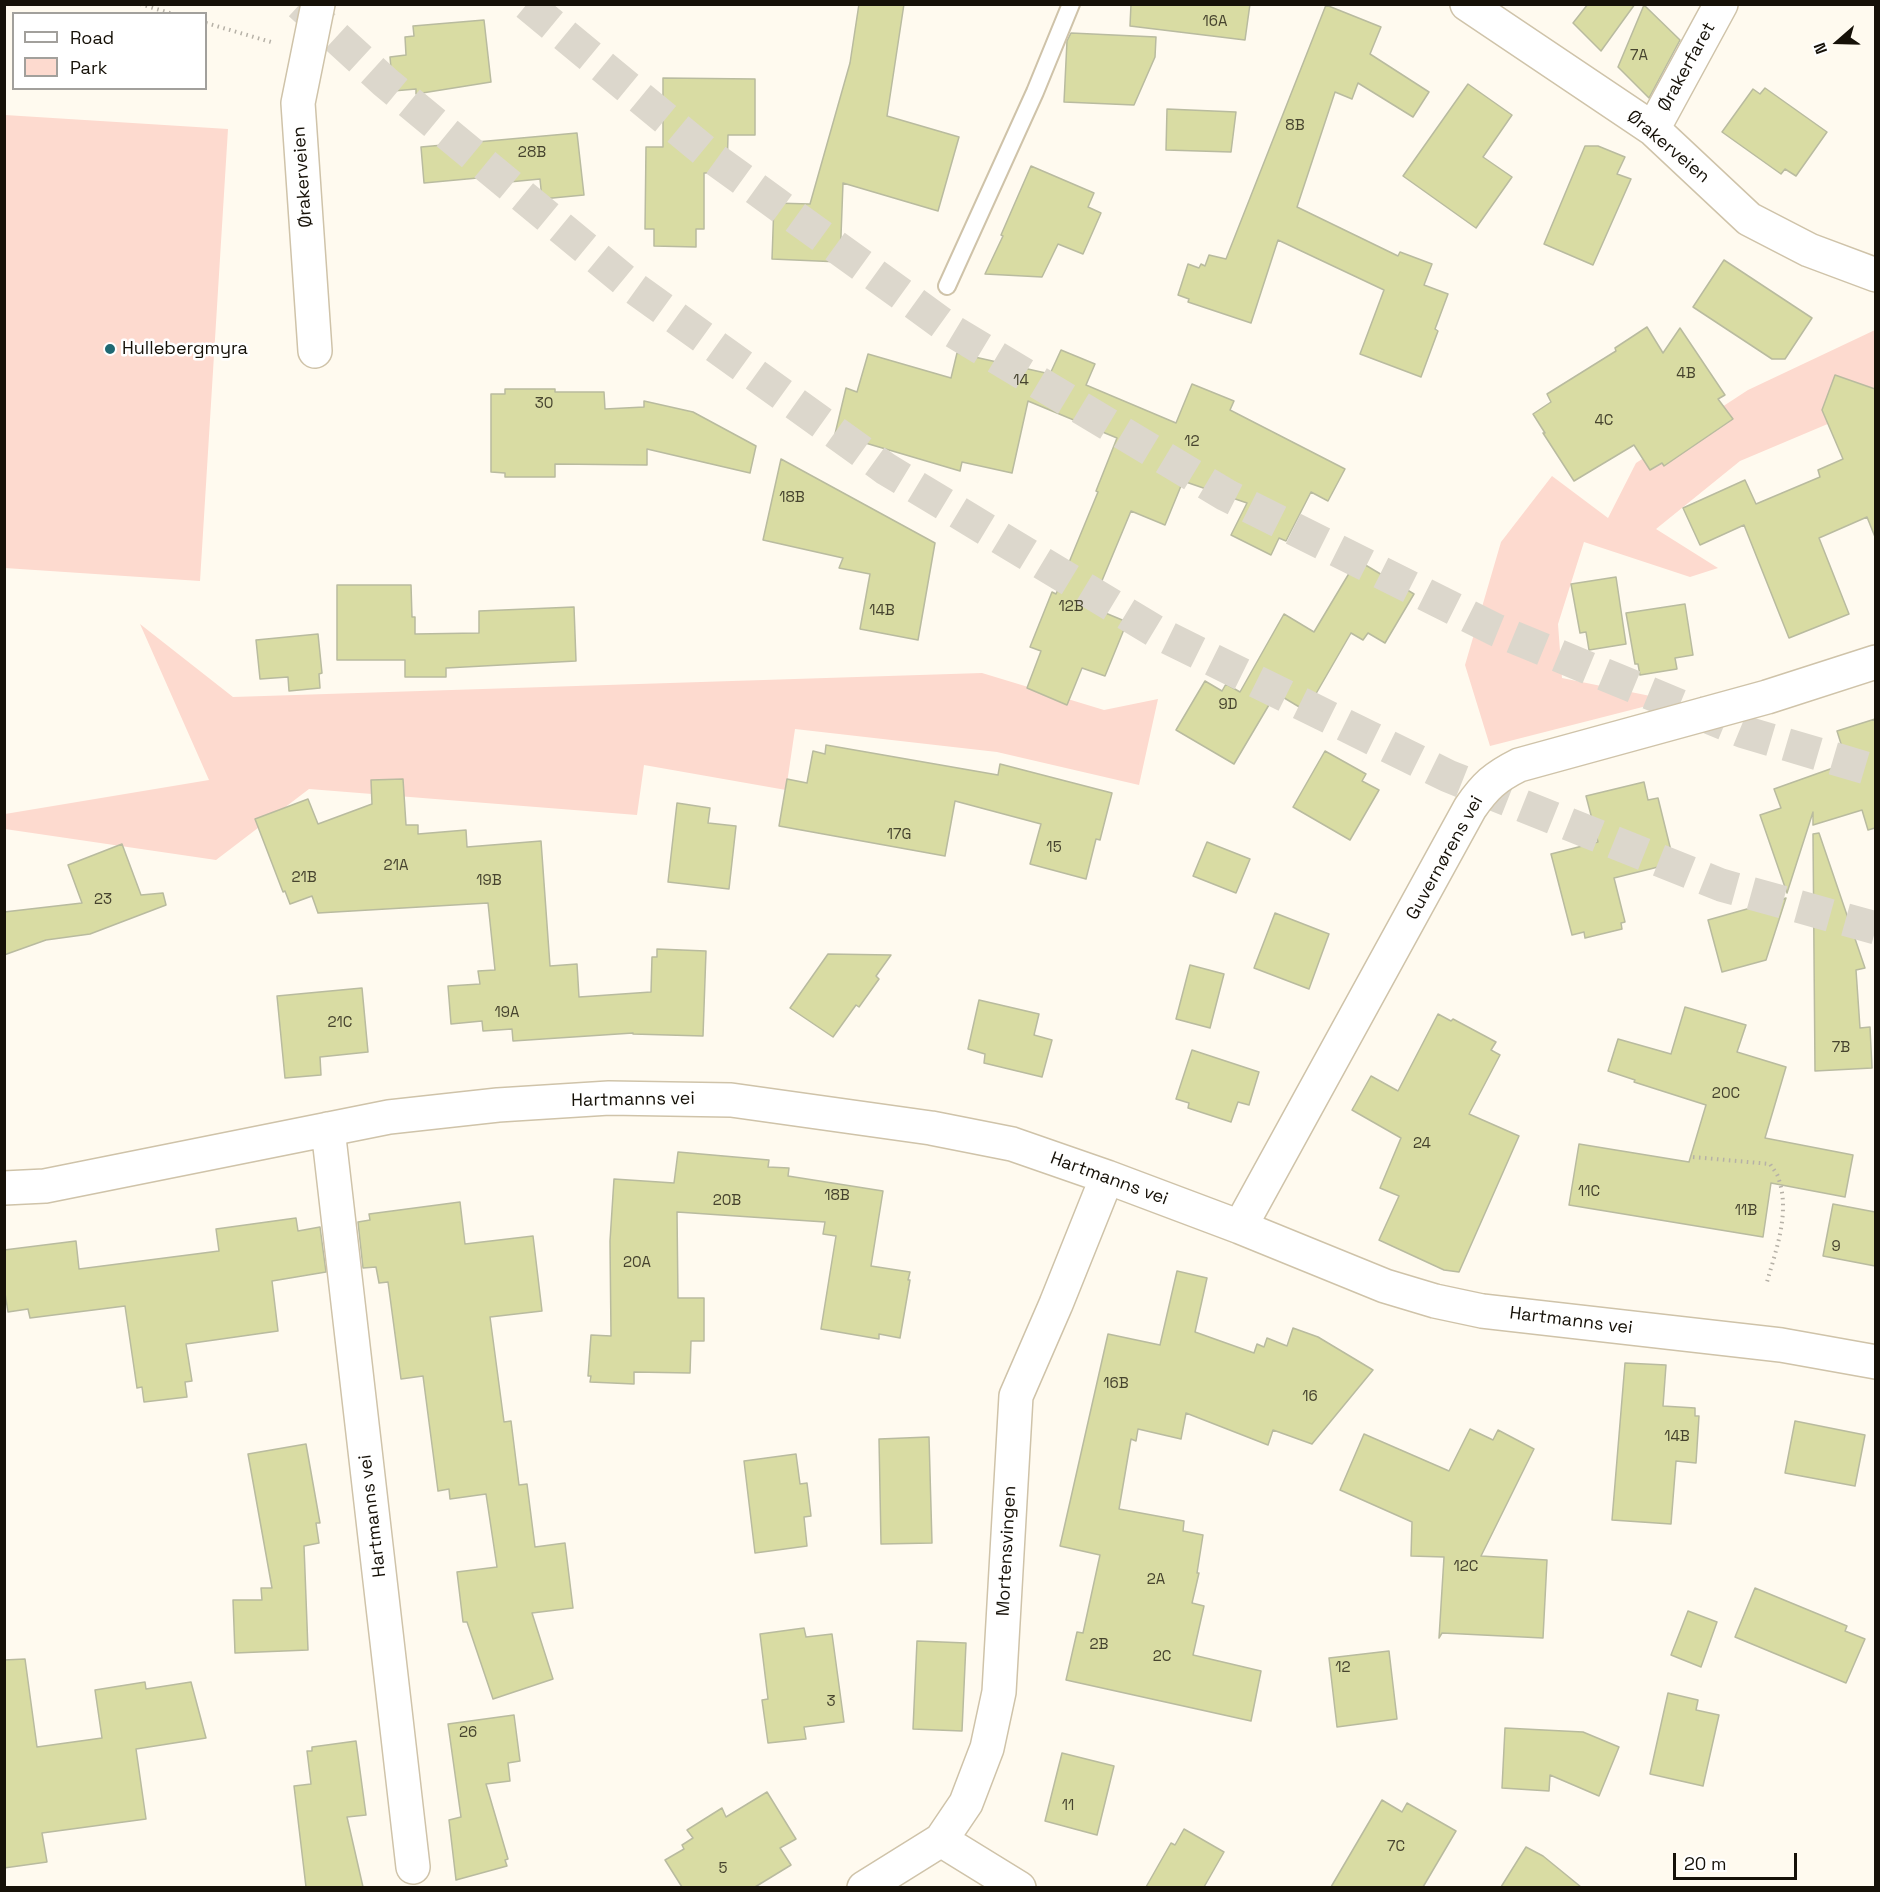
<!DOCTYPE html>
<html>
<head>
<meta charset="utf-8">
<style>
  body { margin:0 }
  #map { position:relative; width:1880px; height:1892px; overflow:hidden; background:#fffaef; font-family:"Space Grotesk",sans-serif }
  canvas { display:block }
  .frame { position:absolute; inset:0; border:6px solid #161108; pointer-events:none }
  .legend { position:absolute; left:12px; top:12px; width:195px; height:78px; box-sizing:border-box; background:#fff; border:2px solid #a2a09c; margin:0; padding:8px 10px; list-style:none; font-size:18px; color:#161108 }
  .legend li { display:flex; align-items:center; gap:12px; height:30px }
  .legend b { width:30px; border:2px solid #a2a09c }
  .north { position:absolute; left:1808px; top:12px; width:60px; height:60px; -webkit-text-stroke:4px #fff; paint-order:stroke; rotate:250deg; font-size:16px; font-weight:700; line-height:24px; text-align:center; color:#161108 }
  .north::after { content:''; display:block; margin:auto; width:21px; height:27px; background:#161108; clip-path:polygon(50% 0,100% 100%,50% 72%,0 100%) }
  .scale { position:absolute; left:1673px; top:1853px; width:124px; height:27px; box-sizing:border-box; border:3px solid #161108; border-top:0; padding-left:8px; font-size:18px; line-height:21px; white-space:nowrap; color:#161108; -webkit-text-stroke:4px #fff; paint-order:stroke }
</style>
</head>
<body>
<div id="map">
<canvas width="1880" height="1892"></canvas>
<div class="frame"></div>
<ul class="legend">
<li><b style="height:8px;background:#fff"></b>Road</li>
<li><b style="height:16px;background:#fddacf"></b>Park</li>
</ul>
<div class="north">N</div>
<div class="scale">20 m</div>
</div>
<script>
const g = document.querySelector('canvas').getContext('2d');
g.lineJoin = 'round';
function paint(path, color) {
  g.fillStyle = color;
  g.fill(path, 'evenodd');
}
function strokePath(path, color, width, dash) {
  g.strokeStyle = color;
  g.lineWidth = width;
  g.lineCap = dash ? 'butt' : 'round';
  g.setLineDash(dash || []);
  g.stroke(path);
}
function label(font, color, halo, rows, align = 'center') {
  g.font = font + ' "Space Grotesk",sans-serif';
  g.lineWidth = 5;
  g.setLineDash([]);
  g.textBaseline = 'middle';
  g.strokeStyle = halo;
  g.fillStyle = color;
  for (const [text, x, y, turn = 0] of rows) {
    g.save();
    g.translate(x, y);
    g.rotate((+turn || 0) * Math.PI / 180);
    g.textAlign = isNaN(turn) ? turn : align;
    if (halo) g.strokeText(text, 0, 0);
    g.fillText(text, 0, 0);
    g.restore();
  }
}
paint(new Path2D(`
  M5 115 228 129 200 581 5 568Z
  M1875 330V404L1740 461 1656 529 1718 568 1690 577 1584 542 1558 624 1562 678 1670 700 1490 746 1465 665 1501 542 1552 476 1608 518 1636 463 1748 390Z
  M140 624 233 697 982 673 1104 710 1158 699 1139 785 997 752 795 729 786 790 644 765 637 815 309 789 216 860 5 829V814L209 780Z`), '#fddacf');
const building = new Path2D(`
  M859 4H904L887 116 959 137 938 211 843 183 840 262 772 259 774 203 810 204 850 63Z
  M1131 4H1250L1245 40 1130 26Z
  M1588 4H1635L1601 51 1573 23Z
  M1326 5 1381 27 1370 54 1429 92 1413 117 1358 83 1352 99 1335 92 1297 207 1398 256 1400 252 1432 264 1424 285 1448 294 1435 329 1438 331 1421 377 1360 354 1384 290 1278 240 1251 323 1188 302 1189 299 1178 295 1188 264 1199 268 1201 264 1205 266 1209 255 1226 259Z
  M1644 5 1680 40 1649 98 1618 67Z
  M484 20 491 82 416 94V89L393 91 390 57 406 55 405 37 414 36 413 26Z
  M1071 33 1156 37 1155 57 1134 105 1064 102 1067 41Z
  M663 78 755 79V135H728L727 173H704V229H696V247L654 246V229H645L646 147H663Z
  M1468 84 1512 115 1483 157 1512 177 1476 228 1403 176Z
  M1765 88 1827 132 1796 176 1785 169 1781 174 1722 132 1753 89 1760 94Z
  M1167 109 1236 112 1231 152 1166 150Z
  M577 133 584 195 542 199 540 179 499 183V176L424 183 421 147Z
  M1585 146H1598L1625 157 1617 174 1631 179 1593 265 1544 244Z
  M1031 166 1094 193 1088 207 1101 213 1083 254 1058 244 1042 277 985 274 1003 236 1001 235Z
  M1724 260 1812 318 1785 359H1772L1693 307Z
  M1647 327 1663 353 1680 328 1725 395 1718 399 1733 419 1664 466 1662 463 1650 470 1634 445 1574 481 1543 433H1545L1533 414 1551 402 1547 394 1616 351 1615 348Z
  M1061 350 1095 364 1086 385 1176 423 1192 384 1234 401 1230 410 1345 469 1328 501 1311 492 1286 541 1279 538 1271 555 1231 535 1247 503 1183 481 1165 525 1131 511 1091 607 1127 622 1105 676 1082 668 1067 705 1027 688 1041 651 1030 647 1052 592 1056 594 1098 492 1096 491 1117 438 1028 401 1012 473 962 462 960 471 835 434 846 388 857 392 868 354 951 378 957 353 1050 374Z
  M1835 375 1875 389V537L1867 517 1819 538 1849 614 1789 638 1744 525 1700 545 1683 508 1745 480 1756 504 1820 477 1818 470 1843 459 1822 410Z
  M505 389H555V392H604L605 409 644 407V401L693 412 756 446 750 473 647 449V465L555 464V477H505V473L491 472V394H505Z
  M781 459 935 543 918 640 860 629 870 574 839 568 843 558 763 540Z
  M1357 560 1414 594 1385 643 1368 633 1363 640 1351 633 1306 711 1276 693 1234 764 1176 730 1205 681 1222 691 1226 684 1240 692 1284 614 1314 632Z
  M1616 577 1626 644 1589 650 1586 632 1580 633 1571 584Z
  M337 585H411L412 617H415V634L479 633V611L574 607 576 661 446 668V677H405V660H337Z
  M1685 604 1693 655 1675 658 1677 669 1640 675 1638 664H1635L1626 613Z
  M318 634 322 673 319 674 320 688 289 691 288 677 260 679 256 640Z
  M1875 719V828L1868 830 1862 810 1813 825V812L1787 893 1760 815 1781 808 1774 789 1847 763 1837 731Z
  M826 745 998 775 1000 764 1112 793 1100 840 1096 839 1086 879 1030 864 1041 824 955 801 945 856 779 826 787 779 807 783 813 751 825 754Z
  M1325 751 1366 774 1362 781 1379 790 1350 840 1293 807Z
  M403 779 406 825H418V834L466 830 467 847 541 841 550 966 577 964 579 997 651 992 652 957H657V949L706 951 703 1036 633 1034V1033L513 1041 512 1029 483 1031 482 1021 451 1024 448 986 480 984 478 971 495 970 488 903 318 913 312 896 290 904 285 891 283 892 255 819 308 799 318 824 372 804 371 780Z
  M1644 782 1648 800 1658 798 1674 863 1614 878 1625 922 1621 923 1622 929 1585 938 1584 932 1572 935 1551 854 1598 842 1586 796Z
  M677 803 710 808 708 823 736 826 729 889 668 882Z
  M1819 833 1865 968 1856 970 1860 1028 1870 1027 1872 1068 1815 1071 1813 834Z
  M1207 842 1250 859 1236 893 1193 876Z
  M122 844 141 895 163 893 166 905 90 934 46 940 4 955V912L82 903 68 865Z
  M1786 898 1766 960 1722 972 1708 920Z
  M1275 913 1329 934 1309 989 1254 968Z
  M828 954 891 955 876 976 879 979 859 1007 856 1005 833 1037 790 1008Z
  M1190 965 1224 974 1210 1028 1176 1019Z
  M362 988 368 1052 320 1057 321 1075 285 1078 277 996Z
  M979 1000 1039 1014 1034 1035 1052 1040 1042 1077 984 1063 985 1054 968 1049Z
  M1685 1007 1746 1025 1737 1052 1786 1067 1765 1138 1853 1155 1845 1197 1771 1183 1763 1237 1569 1205 1579 1144 1689 1162 1706 1105 1634 1082 1635 1080 1608 1071 1618 1039 1671 1054Z
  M1438 1014 1451 1021 1453 1019 1496 1042 1491 1050 1500 1055 1469 1114 1519 1136 1459 1272 1444 1270 1379 1240 1399 1196 1380 1188 1401 1138 1352 1110 1371 1076 1398 1091Z
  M1192 1050 1259 1072 1249 1105 1238 1102 1231 1122 1188 1108 1189 1103 1176 1099Z
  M678 1152 769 1160 768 1167 789 1168 788 1176 883 1191 871 1266 910 1272 908 1280H910L900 1338 879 1334V1339L821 1329 836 1236 823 1234 825 1222 677 1212 678 1298H704V1341H691L690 1373 634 1372V1384L590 1382 591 1376H588L591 1335 611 1336 610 1241 614 1179 674 1183Z
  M460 1202 465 1244 533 1236 542 1311 490 1317 504 1422 511 1421 519 1485 527 1484 535 1547 565 1543 573 1608 532 1613 553 1679 493 1699 467 1622H463L457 1572 497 1567 486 1494 450 1499 449 1489 438 1491 423 1376 401 1379 388 1282 379 1283 376 1267 363 1268 358 1222 370 1220 369 1214Z
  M1833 1204 1875 1212V1266L1823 1256Z
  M296 1218 298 1231 320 1227 326 1272 272 1281 278 1331 186 1344 192 1381 185 1382 187 1397 144 1402 142 1387 137 1388 125 1306 30 1318 28 1309 8 1312 4 1287V1250L76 1241 79 1269 219 1251 216 1229Z
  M1177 1271 1207 1278 1195 1332 1254 1353 1257 1344 1264 1347 1267 1338 1287 1346 1293 1328 1318 1337 1373 1370 1312 1444 1273 1430 1268 1445 1186 1413 1181 1439 1138 1429 1136 1441 1131 1439 1119 1509 1184 1521 1183 1531 1203 1535 1197 1573H1199L1192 1603 1204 1606 1193 1655 1261 1671 1251 1721 1066 1680 1077 1632 1083 1633 1100 1555 1060 1546 1108 1334 1160 1345Z
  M1625 1363 1666 1365 1663 1406 1695 1408V1416H1699L1696 1463 1676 1461 1671 1524 1612 1520Z
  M1795 1421 1865 1435 1855 1486 1785 1473Z
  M1470 1429 1493 1440 1498 1430 1534 1449 1481 1556 1547 1560 1543 1638 1442 1633 1439 1638 1444 1557 1411 1556 1412 1522 1340 1490 1364 1434 1449 1471Z
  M929 1437 932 1543 881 1544 879 1439Z
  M306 1444 320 1523H316L319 1543 304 1546 308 1650 235 1653 233 1600H262L261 1588H272L248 1454Z
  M796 1454 800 1484 807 1483 811 1516 804 1517 807 1546 755 1553 744 1461Z
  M1755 1588 1847 1626 1845 1631 1865 1639 1846 1683 1735 1637Z
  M1688 1611 1717 1622 1701 1667 1671 1655Z
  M804 1628 806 1637 832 1634 844 1722 804 1727 806 1739 768 1743 762 1700 768 1699 760 1634Z
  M917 1641 966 1643 962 1731 913 1729Z
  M1389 1651 1397 1719 1337 1727 1329 1658Z
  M25 1659 37 1747 102 1738 95 1690 145 1682 146 1689 191 1682 206 1738 136 1749 146 1819 42 1833 47 1862 4 1868V1660Z
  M1668 1693 1698 1700 1696 1710 1719 1715 1703 1786 1650 1774Z
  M514 1715 520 1761 508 1763 510 1781 486 1784 508 1859 505 1860 507 1866 456 1880 449 1820 461 1817 448 1724Z
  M1505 1728 1583 1732 1619 1747 1599 1796 1550 1775 1549 1791 1502 1788Z
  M356 1741 366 1815 347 1817 363 1887H306L294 1786 311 1784 307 1751H312V1747Z
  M1062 1753 1114 1766 1097 1835 1045 1821Z
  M767 1792 796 1839 780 1848 791 1865 755 1887H682L665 1860 684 1849 682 1845 693 1838 687 1830 722 1808 726 1817Z
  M1382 1800 1402 1812 1407 1803 1456 1831 1423 1887H1331Z
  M1184 1829 1224 1852 1204 1887H1146L1171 1843 1175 1845Z
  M1526 1847 1543 1856 1581 1887H1501Z`);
paint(building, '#d9dca3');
strokePath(building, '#b9bb9f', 1.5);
strokePath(new Path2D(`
  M300 4 385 82 630 285 886 469 1158 633 1448 776 1721 885 1876 928
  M527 4 713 158 954 332 1226 495 1496 630 1744 732 1876 771`), '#dcd7cc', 33, [33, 16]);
const lane = new Path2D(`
  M947 286 1035 92 1071 4`);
const street = new Path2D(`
  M1467 4 1653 129 1749 219 1809 250 1876 275
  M1653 129 1721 4
  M315 351 298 103 318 4
  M328 1129 413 1867
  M4 1188 45 1186 389 1117 498 1105 609 1098 731 1100 931 1128 1012 1144 1107 1177 1240 1227 1385 1286 1435 1301 1482 1311 1781 1345 1876 1362
  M1240 1227 1470 808C1485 786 1495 777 1519 765L1767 697 1876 662
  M941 1840 1019 1888
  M864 1888 941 1840 966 1803 987 1748 999 1692 1016 1396 1056 1304 1107 1177`);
strokePath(lane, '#cfc3a9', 20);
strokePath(street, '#cfc3a9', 36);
strokePath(new Path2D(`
  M140 4 173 14
  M206 23 271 42
  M1693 1157 1770 1164C1773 1169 1778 1174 1779 1180 1790 1213 1776 1250 1767 1282`), '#b6b1a7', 4, [1.5, 4.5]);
strokePath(lane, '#fff', 16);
strokePath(street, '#fff', 33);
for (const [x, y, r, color] of [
  [110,349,6,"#1f6973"]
]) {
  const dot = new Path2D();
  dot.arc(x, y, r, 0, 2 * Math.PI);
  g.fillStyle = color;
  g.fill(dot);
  strokePath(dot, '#fff', 2);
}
label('15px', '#47442f', null, [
  ["16A",1215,22],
  ["7A",1639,56],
  ["8B",1295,126],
  ["28B",532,153],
  ["4B",1686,374],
  ["14",1021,381],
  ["30",544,404],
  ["4C",1604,421],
  ["12",1192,442],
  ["18B",792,498],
  ["12B",1071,607],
  ["14B",882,611],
  ["9D",1228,705],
  ["17G",899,835],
  ["15",1054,848],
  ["21A",396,866],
  ["21B",304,878],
  ["19B",489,881],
  ["23",103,900],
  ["19A",507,1013],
  ["21C",340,1023],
  ["7B",1841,1048],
  ["20C",1726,1094],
  ["24",1422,1144],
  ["11C",1589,1192],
  ["18B",837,1196],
  ["20B",727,1201],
  ["11B",1746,1211],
  ["9",1836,1247],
  ["20A",637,1263],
  ["16B",1116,1384],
  ["16",1310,1397],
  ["14B",1677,1437],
  ["12C",1466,1567],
  ["2A",1156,1580],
  ["2B",1099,1645],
  ["2C",1162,1657],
  ["12",1343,1668],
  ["3",831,1702],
  ["26",468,1733],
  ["11",1068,1806],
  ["7C",1396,1847],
  ["5",723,1869]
]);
label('18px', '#161108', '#fff', [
  ["Ørakerfaret",1687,67,-61],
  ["Ørakerveien",1668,147,40],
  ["Ørakerveien",303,177,-94],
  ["Guvernørens vei",1445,858,-61],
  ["Hartmanns vei",633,1100,-1],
  ["Hartmanns vei",1109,1179,20],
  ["Hartmanns vei",1571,1321,7],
  ["Hartmanns vei",373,1516,-97],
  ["Mortensvingen",1007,1551,-87]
]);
label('18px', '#161108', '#fff', [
  ["Hullebergmyra",122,349]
], 'left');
</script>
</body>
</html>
